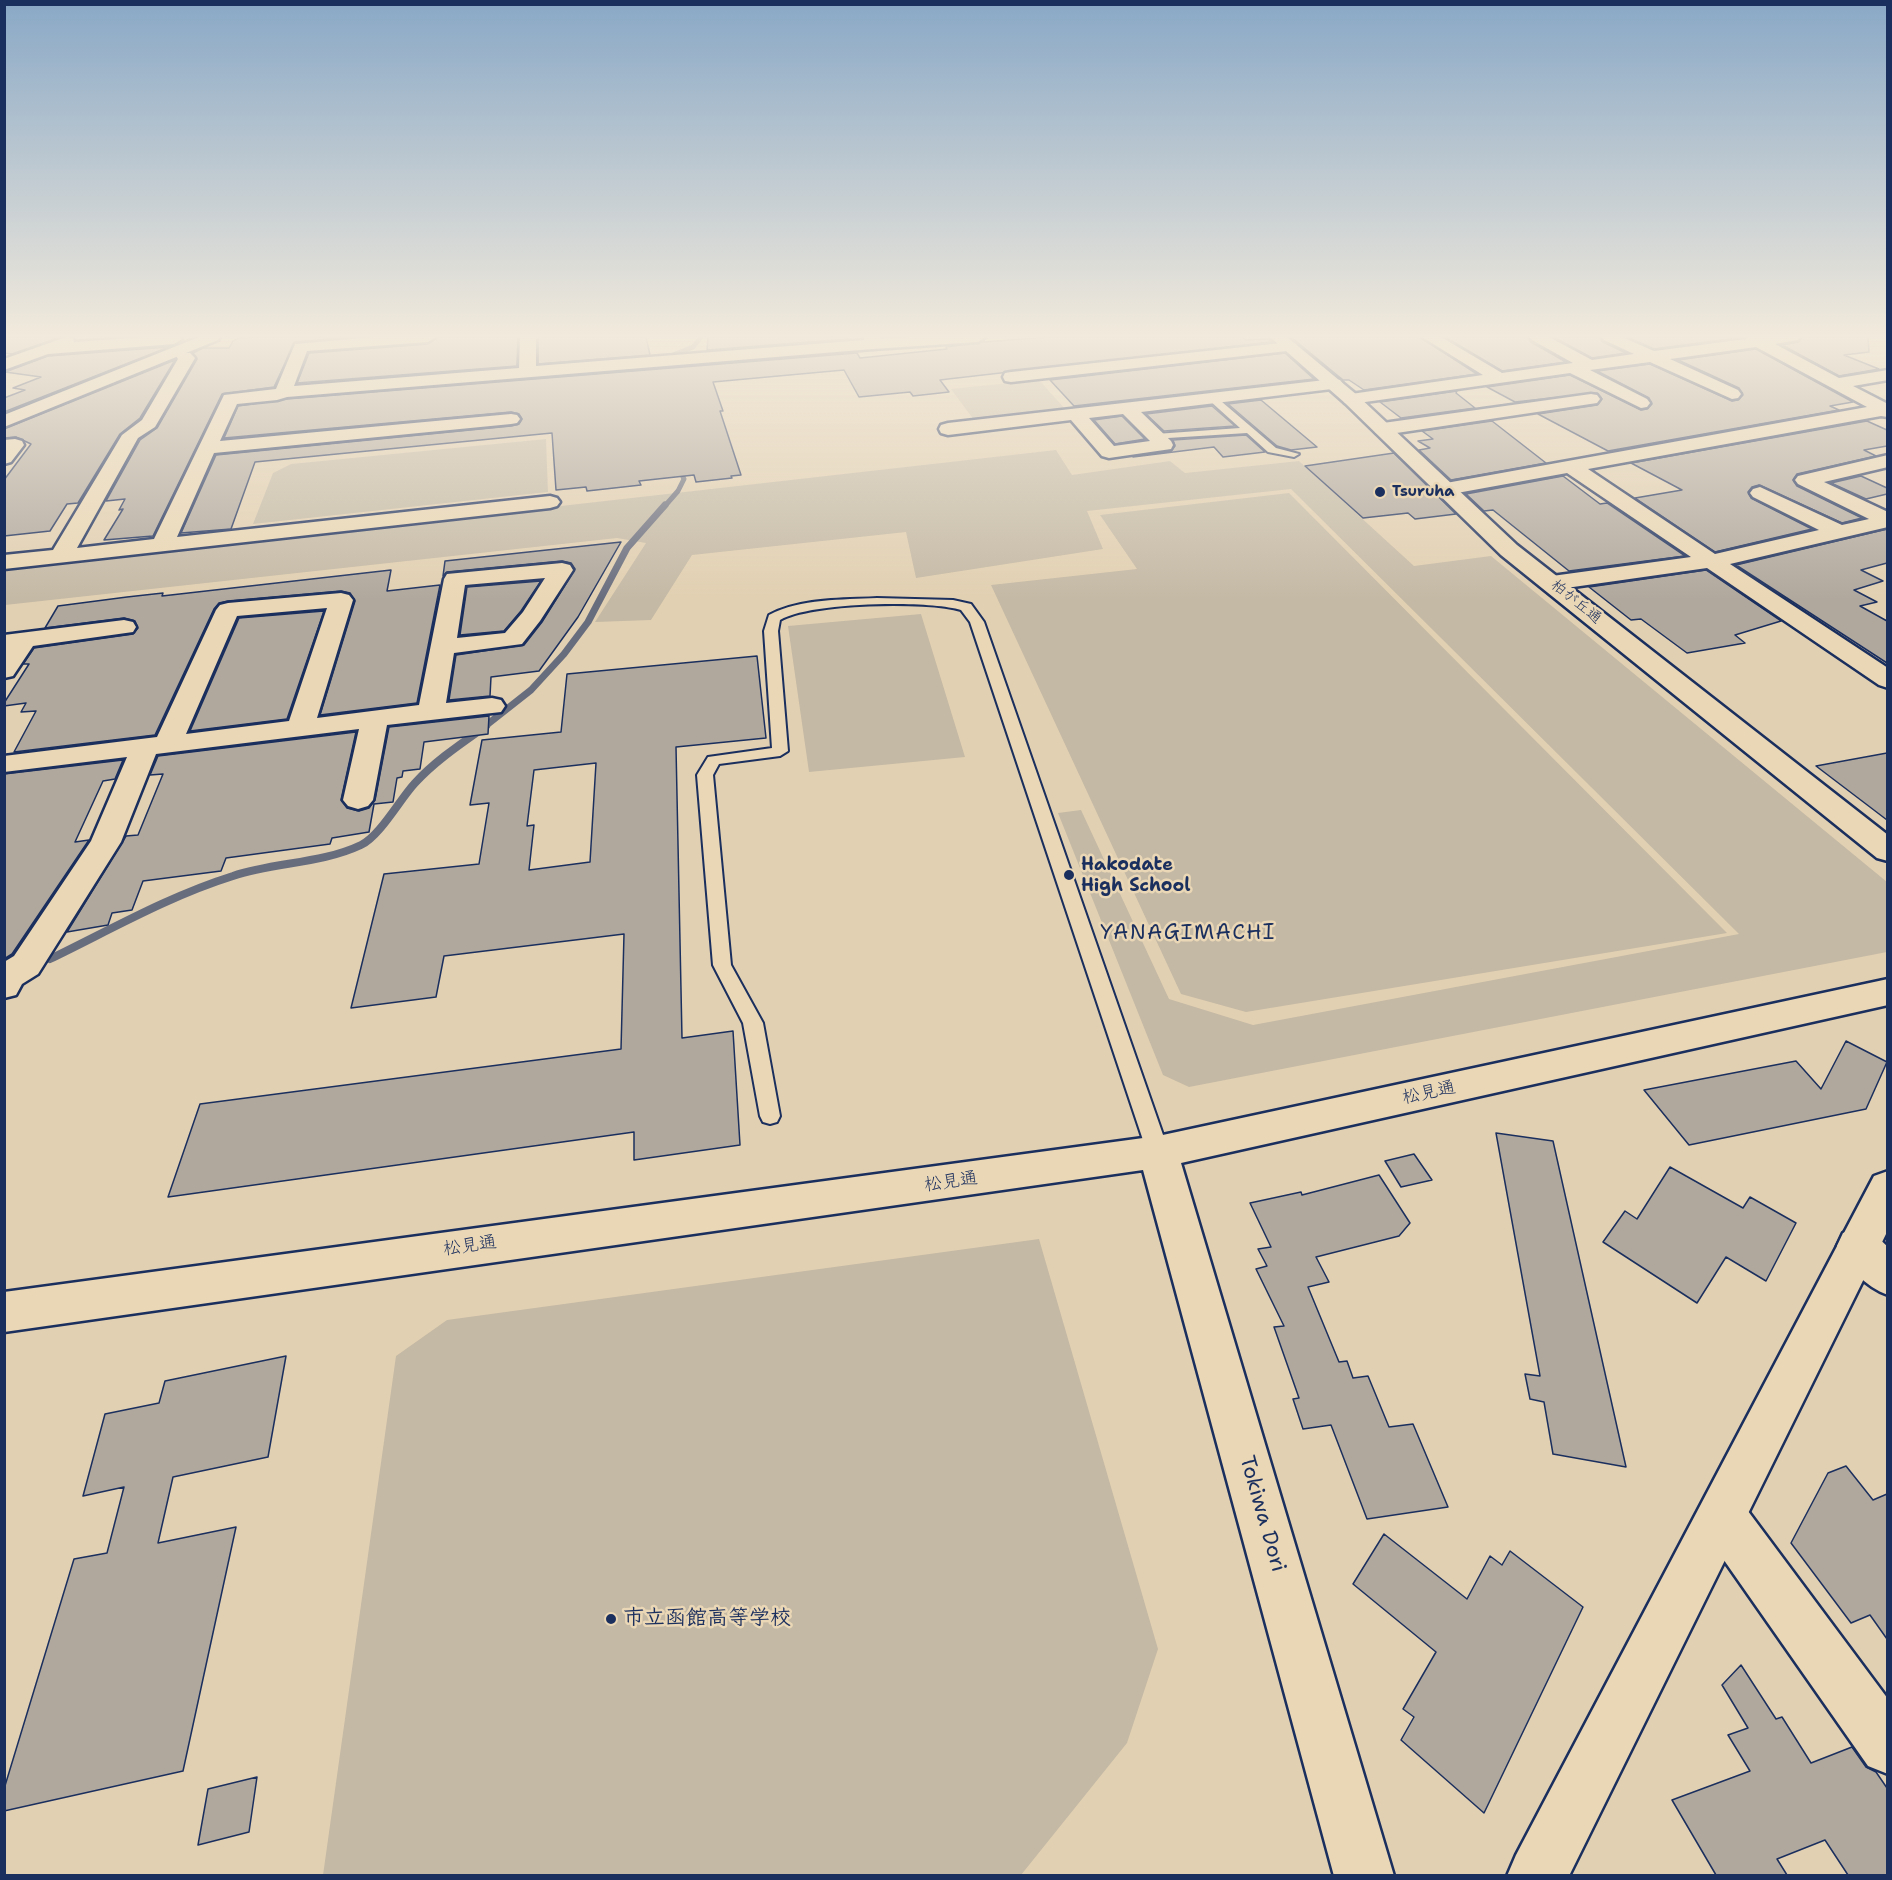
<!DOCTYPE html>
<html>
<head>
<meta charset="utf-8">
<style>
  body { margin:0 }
  #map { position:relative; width:1892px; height:1880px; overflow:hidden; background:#e2d0b2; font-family:"Shantell Sans",sans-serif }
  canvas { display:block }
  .frame { position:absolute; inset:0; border:6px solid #1b2f5e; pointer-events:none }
</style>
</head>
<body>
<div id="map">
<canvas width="1892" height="1880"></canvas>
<div class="frame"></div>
</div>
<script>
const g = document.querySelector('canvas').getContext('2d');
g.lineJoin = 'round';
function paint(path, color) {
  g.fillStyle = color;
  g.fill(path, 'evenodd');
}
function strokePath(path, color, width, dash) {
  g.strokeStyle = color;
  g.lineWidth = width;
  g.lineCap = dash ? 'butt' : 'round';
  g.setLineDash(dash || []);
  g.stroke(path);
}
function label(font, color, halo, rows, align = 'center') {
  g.font = font + ' "Shantell Sans","Klee One",sans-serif';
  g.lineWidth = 5;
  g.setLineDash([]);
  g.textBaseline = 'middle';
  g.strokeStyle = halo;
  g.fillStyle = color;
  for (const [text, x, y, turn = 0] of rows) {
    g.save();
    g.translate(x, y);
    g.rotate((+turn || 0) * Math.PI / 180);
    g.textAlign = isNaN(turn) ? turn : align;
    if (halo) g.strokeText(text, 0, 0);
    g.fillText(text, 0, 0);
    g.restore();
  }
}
paint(new Path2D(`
  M1039 380 1066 410 974 420 951 389Z
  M546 439 548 492 253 524 273 473 291 464Z
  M1056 450 1072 475 1170 461 1185 473 1299 461 1414 566 1491 556 1887 882V952L1189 1087 1163 1075 1058 813 1081 810 1169 999 1253 1025 1739 934 1291 489 1087 511 1103 549 916 578 906 532 692 555 651 620 595 622 646 543 617 538 5 605 4 569Z
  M1289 493 1727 933 1246 1012 1181 994 991 585 1137 569 1100 515Z
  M921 614 965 757 809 772 788 626Z
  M1039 1239 1158 1649 1127 1743 1021 1875H323L396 1356 447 1320Z`), '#c4b9a5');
strokePath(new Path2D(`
  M666 358 693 347 701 337
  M664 507 678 491 684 479 678 466`), '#686d7e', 5);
strokePath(new Path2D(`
  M484 727 531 690 564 654 588 622 627 548 665 505`), '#686d7e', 7);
strokePath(new Path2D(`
  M50 959C110 930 169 896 233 876 274 862 321 864 361 845 380 836 400 799 415 783 435 761 462 743 486 726`), '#686d7e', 8);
const building = new Path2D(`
  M4 337H61L12 354 4 353Z
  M261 337H353L295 342 274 387 222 394 153 536 104 540 123 509 119 510 125 499 106 501 140 440 157 428 197 359 193 353 203 348H229L233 341 239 338Z
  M438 337H518L517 366 297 383 309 353 428 344Z
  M538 337H646L650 355 538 364Z
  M708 337H847L849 339 707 350Z
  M1051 337H1242L1246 340 1268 339 1272 342 948 379 940 380 949 392 913 396 910 392 859 397 844 370 713 382 723 411H720L741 475 731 476 732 478 696 482 694 475 639 481 641 485 587 491 586 487 556 490 552 433 255 462 231 529 181 533 216 455 511 426 519 424 522 419 519 414 511 412 224 438 238 406 287 399 857 353 860 358 947 349 946 347 982 342Z
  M1291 337H1420L1477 374 1364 390 1349 380H1343Z
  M1445 337H1528L1531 342 1566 362 1502 371Z
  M1553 337H1600L1603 342 1626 353 1592 358Z
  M1627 337H1745L1654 349Z
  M1802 337H1868L1869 352 1844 355 1879 369 1839 376 1782 345 1798 342Z
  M169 347 4 412V398L25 390 13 388 41 377 5 372 48 356Z
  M1756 349 1853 402 1830 406 1839 410 1608 451 1538 414 1597 405 1602 399 1597 393 1515 402 1487 387 1570 375 1641 410 1647 409 1652 404 1649 398 1597 371 1650 364 1732 401 1738 400 1743 395 1739 388 1678 360Z
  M1285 353 1314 379 1074 406 1050 380Z
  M175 360 140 418 120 434 78 503 67 504 50 531 4 536V480L31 444 16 437 4 438V429Z
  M1457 391 1456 393 1475 408 1401 418 1380 402Z
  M1261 400 1317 447 1291 450 1277 446 1228 404Z
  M1212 406 1235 426 1164 431 1146 414Z
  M1122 416 1145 439 1115 444 1094 420Z
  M1492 421 1546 463 1451 480 1419 450 1430 448 1418 441 1433 439 1422 431Z
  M1867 421 1887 430V446L1864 450 1876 456 1797 474 1793 480 1797 486 1862 518 1842 523 1759 485 1752 487 1748 492 1751 498 1812 529 1715 552 1635 498 1682 490 1631 463Z
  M1246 435 1265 452 1223 457 1214 447 1133 457 1171 451 1175 446 1173 440Z
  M1394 453 1456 514 1415 519 1408 513 1363 518 1305 466Z
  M1563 476 1600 504 1607 503 1685 556 1569 571 1493 510 1484 511 1466 494Z
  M1861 476 1887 488V494L1866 499 1831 483Z
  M1887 529V563L1861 570 1883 581 1854 590 1877 602 1860 606 1887 621V663L1736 565Z
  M621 542 578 617 539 671 491 677 490 696 449 700 456 655 524 645 542 622 575 569 571 563 562 561 447 572 443 576 445 561Z
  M391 570 387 591 440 585 417 703 320 715 355 601 350 593 341 591 228 601 219 603 214 609 155 735 14 752 36 711 21 712 26 703 4 706V703L29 664H23L34 648 133 634 138 628 135 621 124 618 45 628 58 606 127 597 163 593 162 596Z
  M1706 570 1781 621 1735 635 1745 643 1687 653 1641 619 1631 620 1589 587Z
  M541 581 521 611 504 631 460 635 467 587Z
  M324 611 287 719 190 731 239 618Z
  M757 656 766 738 676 747 682 1038 733 1031 740 1145 634 1160V1132L168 1197 200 1104 621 1049 624 934 444 956 436 997 351 1008 384 874 479 864 489 803 470 805 482 740 561 732 567 674ZM596 763 590 862 529 870 534 825 527 826 534 770Z
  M489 716 488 734 424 742 420 769 403 771 402 777 397 778 393 802 374 804 369 832 332 838 330 844 226 858 221 871 143 881 132 910 112 913 108 925 67 932 126 836 138 835 163 774 150 775 158 756 356 732 341 800 347 808 359 811 369 808 375 800 389 727Z
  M1887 753V820L1816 766Z
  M123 760 115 779 103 781 75 842 89 840 12 954 4 959V774Z
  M1846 1041 1887 1062 1866 1109 1689 1145 1644 1090 1796 1061 1821 1089Z
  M1496 1133 1553 1141 1626 1467 1553 1454 1544 1402 1530 1399 1525 1374 1540 1376Z
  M1414 1154 1432 1180 1401 1187 1385 1161Z
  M1670 1167 1743 1208 1750 1197 1796 1223 1766 1281 1726 1257 1697 1303 1603 1242 1625 1211 1637 1219Z
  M1379 1175 1410 1223 1399 1236 1316 1257 1329 1282 1308 1287 1339 1362 1347 1361 1353 1378 1368 1376 1389 1427 1413 1424 1448 1507 1367 1519 1331 1425 1303 1429 1293 1399 1299 1398 1274 1327 1284 1326 1256 1269 1267 1266 1258 1249 1271 1247 1250 1203 1301 1192 1302 1195Z
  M286 1356 268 1457 173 1477 158 1543 236 1527 183 1771 4 1811V1789L74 1559 107 1553 124 1487 83 1496 105 1414 159 1403 165 1381Z
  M1846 1466 1873 1500 1887 1494V1639L1870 1615 1851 1623 1791 1543 1828 1473Z
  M1384 1534 1467 1599 1490 1556 1502 1565 1510 1551 1583 1607 1484 1813 1401 1740 1414 1717 1403 1709 1436 1652 1353 1584Z
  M1741 1665 1776 1719 1782 1717 1811 1763 1852 1747 1866 1767 1876 1772 1887 1788V1875H1848L1825 1840 1777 1859 1787 1875H1716L1672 1800 1750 1771 1728 1735 1748 1728 1722 1685Z
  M257 1777 249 1832 198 1845 208 1789Z`);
paint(building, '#b0a89d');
strokePath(building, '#1b2f5e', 1.5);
const lane = new Path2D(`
  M1209 396H1215L1276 448 1299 454 1294 457 1268 452 1247 433 1152 439 1151 437 1156 434 1240 428 1209 400Z
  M877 598 953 600 971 604 984 622 1169 1152 1166 1158 1158 1161 1150 1158 1147 1152 970 622 961 610C927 600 810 602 780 620L778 631 788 751 780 756 719 764 713 775 731 965 763 1023 780 1116 777 1122 770 1124 763 1122 760 1116 743 1023 713 965 697 775 708 757 772 748 764 631 769 615C801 598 842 600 877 598Z`);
const street = new Path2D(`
  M66 337 73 338 74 342 145 337H180L182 339 174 344 48 354 4 370V359Z
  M373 337H436L428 342 307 351 294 386 519 368 520 337H536V366L864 340V337H880L881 344 873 349 287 397 277 400 237 404 220 441 511 414 517 415 520 419 517 423 511 424 214 453 177 537 550 496 557 498 560 502 557 506 550 508 4 569V555L53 550 122 435 142 420 178 359 176 356 178 353H190L195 358 155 427 138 438 77 548 154 539 224 395 276 389 295 344Z
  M1422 337H1441L1502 373 1573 363 1532 340 1530 337H1549L1592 360 1634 354 1604 340 1602 337H1622L1654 351 1746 339 1748 337H1800L1798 340 1775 344 1839 378 1888 370V380L1853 386 1888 404V417L1881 416 1588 469 1715 554 1819 530 1753 497 1750 493 1753 489 1760 487 1842 525 1869 519 1798 484 1795 480 1798 476 1888 455V467L1824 482 1888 512V527L1730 564 1888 668V688L1879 685 1707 568 1552 590 1544 588 1541 583 1544 578 1552 576 1691 557 1567 473 1446 495 1439 493 1436 489 1439 485 1446 483 1867 407 1756 347 1670 359 1738 390 1741 394 1738 398 1732 399 1650 362 1590 370 1647 399 1650 403 1647 407 1641 408 1570 373 1351 404 1345 403 1342 399 1345 395 1351 394 1483 375Z
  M1290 342 1296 344 1298 347 1296 350 1011 382 1005 381 1003 377 1005 373 1011 372Z
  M1334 379 1340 380 1343 384 1340 388 1141 412 1171 441 1173 445 1171 449 1109 458 1102 456 1071 420 948 435 941 433 939 429 941 425 948 423ZM1123 414 1150 441 1114 446 1089 418Z
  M1591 394 1597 395 1600 399 1597 403 1383 435 1376 433 1374 429 1376 425 1383 423Z
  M15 439 22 441 24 445 11 462 4 464V440Z
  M562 563 570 565 573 570 540 621 522 644 454 653 446 703 492 698 501 700 505 706 501 712 387 725 373 800 368 806 358 809 348 806 343 800 359 729 156 754 121 842 38 974 22 984 16 995 4 998V962L14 956 91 841 127 757 4 772V756L157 737 216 610 220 605 228 603 341 593 349 595 353 600 317 718 419 705 444 579 447 574ZM545 578 523 612 505 633 457 638 465 585ZM327 608 289 721 186 734 237 616Z
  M124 620 133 622 136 627 133 632 33 646 13 676 4 678V635Z
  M1858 1227 1873 1233 1888 1247V1295C1866 1287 1847 1267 1837 1246L1843 1233Z
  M1722 1491 1739 1499 1888 1699V1774L1868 1766 1705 1533 1697 1516 1705 1499Z`);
const secondary = new Path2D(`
  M199 337H220L218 340 4 427V415Z
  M913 337H986L978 342 873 349 865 344 873 339Z
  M1270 337H1287L1357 395 1517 545 1888 835V861L1877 858 1501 555 1345 403Z
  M1888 979V1005L1181 1163 1394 1876H1334L1143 1170 4 1332V1292L1158 1136Z
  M1888 1171V1230L1569 1876H1507L1516 1855 1874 1176Z`);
strokePath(lane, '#1b2f5e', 4);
strokePath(street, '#1b2f5e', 5);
strokePath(secondary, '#1b2f5e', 5);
paint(lane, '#ead7b5');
paint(street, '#ead7b5');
paint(secondary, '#ead7b5');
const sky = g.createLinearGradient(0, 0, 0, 600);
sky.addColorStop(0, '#89a8c6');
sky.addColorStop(0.56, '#f2eadc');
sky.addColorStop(1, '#f2eadc00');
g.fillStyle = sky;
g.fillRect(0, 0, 1892, 600);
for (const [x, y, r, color] of [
  [1380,492,6,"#1b2f5e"],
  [1069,875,6,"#1b2f5e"],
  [611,1619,6,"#1b2f5e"]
]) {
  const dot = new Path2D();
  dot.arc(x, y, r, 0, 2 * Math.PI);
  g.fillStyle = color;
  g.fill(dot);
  strokePath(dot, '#ead7b5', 2);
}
label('bold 15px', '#1b2f5e', '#ead7b5', [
  ["Tsuruha",1392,492]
], 'left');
label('15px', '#1b2f5e', '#ead7b5', [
  ["柏が丘通",1576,602,39]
]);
label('bold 18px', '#1b2f5e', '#ead7b5', [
  ["Hakodate",1081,865],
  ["High School",1081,886]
], 'left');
label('18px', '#1b2f5e', '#ead7b5', [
  ["松見通",1429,1093,-12],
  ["松見通",951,1182,-8],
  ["松見通",470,1246,-8]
]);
g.letterSpacing = '1.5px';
label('21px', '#1b2f5e', '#ead7b5', [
  ["YANAGIMACHI",1188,934]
]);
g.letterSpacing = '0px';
label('21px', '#1b2f5e', '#ead7b5', [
  ["Tokiwa Dori",1262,1514,74]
]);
label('bold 21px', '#1b2f5e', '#ead7b5', [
  ["市立函館高等学校",623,1619]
], 'left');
</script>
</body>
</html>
